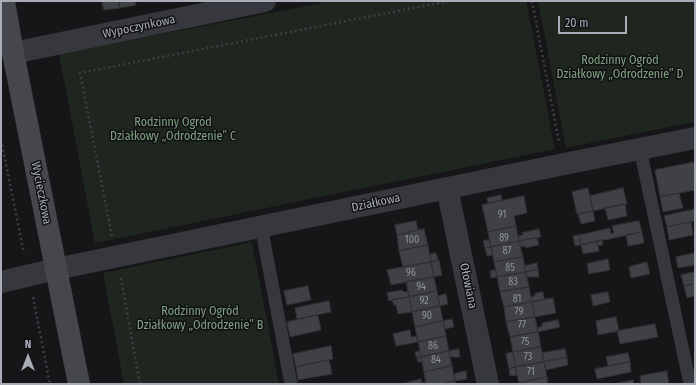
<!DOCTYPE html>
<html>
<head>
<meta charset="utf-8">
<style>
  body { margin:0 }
  #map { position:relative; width:696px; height:385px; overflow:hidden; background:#161618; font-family:"Fira Sans Condensed",sans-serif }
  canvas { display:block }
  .frame { position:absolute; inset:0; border:2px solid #a8adb8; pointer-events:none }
  .north { position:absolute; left:8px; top:337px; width:40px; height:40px; -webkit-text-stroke:3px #111113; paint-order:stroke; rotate:0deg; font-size:11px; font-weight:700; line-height:16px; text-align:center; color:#a8adb8 }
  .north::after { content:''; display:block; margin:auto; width:14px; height:18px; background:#a8adb8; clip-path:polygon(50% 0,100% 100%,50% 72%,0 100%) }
  .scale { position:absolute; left:558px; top:16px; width:69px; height:18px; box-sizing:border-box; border:2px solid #a8adb8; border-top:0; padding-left:5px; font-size:12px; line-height:14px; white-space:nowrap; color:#a8adb8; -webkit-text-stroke:3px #111113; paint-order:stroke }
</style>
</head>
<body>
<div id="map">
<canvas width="696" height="385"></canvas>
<div class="frame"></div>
<div class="north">N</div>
<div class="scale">20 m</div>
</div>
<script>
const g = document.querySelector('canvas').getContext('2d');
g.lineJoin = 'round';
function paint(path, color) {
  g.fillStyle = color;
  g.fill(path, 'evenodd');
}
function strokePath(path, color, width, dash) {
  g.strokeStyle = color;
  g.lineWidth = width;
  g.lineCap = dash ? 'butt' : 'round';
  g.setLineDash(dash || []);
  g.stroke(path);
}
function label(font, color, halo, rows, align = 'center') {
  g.font = font + ' "Fira Sans Condensed",sans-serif';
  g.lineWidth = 3;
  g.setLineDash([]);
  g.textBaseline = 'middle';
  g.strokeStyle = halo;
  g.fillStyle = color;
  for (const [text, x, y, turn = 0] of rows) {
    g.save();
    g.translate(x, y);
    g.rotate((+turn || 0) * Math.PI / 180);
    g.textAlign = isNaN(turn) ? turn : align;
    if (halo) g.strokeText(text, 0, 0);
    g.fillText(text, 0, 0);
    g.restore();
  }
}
paint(new Path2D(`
  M332 1H526L555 149 95 243 59 54Z
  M538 1H695V122L566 148Z
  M252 242 279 384H124L103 273Z`), '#1e261f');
const building = new Path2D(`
  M102 1H119L120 8 104 10Z
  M119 1H135L136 5 120 8Z
  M695 162V190L660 197 655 170Z
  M588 188 593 211 577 214 572 192Z
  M623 188 627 204 593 211 590 196Z
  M679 193 683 208 663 212 660 197Z
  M501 195 502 200 488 203 487 198Z
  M524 196 527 213 514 216 516 226 488 232 482 205Z
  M625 204 627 216 608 220 605 208Z
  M695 209V221L667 227 664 216Z
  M593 211 595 221 581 224 578 214Z
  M416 221 418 230 397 235 395 225Z
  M639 221 642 232 581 245 579 235 610 228 611 234 614 233 612 226Z
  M691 222 693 235 669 240 667 227Z
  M516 226 519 241 491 247 488 232Z
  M424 229 428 245 399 251 397 235Z
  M539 229 541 237 519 241 518 236 523 235 522 233Z
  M642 232 644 243 628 246 626 235Z
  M579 235 581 245 575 246 573 236Z
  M537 238 539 245 525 248V246L521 247 519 241Z
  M489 240 491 247 485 248 483 241Z
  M602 240 603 245 598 246 597 241Z
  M519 241 523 257 494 262 491 247Z
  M597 241 599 251 583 254 581 245Z
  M428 245 431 262 403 267 399 251Z
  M491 247 493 255 487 256 485 248Z
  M436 253 438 260 431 262 430 254Z
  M695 253V265L678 268 676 257Z
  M523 257 526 272 497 277 494 262Z
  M608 259 610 270 589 274 587 264Z
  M438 260H439L442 275 434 277 431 262Z
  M431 262 434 277 391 285 387 270Z
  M647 262 650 274 631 278 629 267Z
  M537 263 538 269 526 272 525 266Z
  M538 269 539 277H527L526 272Z
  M496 270 497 277 491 278 490 271Z
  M526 272 529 287 500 292 497 277Z
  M695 272V284L684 286 681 275Z
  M434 277 437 291 409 297 406 282Z
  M695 284V296L687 298 684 286Z
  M308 286 311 300 287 305 284 291Z
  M529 287 532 302 504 307 500 292Z
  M402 290 404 292 408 291 409 297 389 301 387 293Z
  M437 291 440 306 412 312 409 297Z
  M543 292 544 298 546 299 532 302 531 297 535 296 534 294Z
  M608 292 610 302 593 306 591 295Z
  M446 294 448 304 440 306 438 296Z
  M409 297 412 312 398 314 396 305H394L392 300Z
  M553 298 556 313 535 317 532 302Z
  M329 301 331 312 297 319 295 308Z
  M532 302 535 317 506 322 504 307Z
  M440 306 443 321 415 327 412 312Z
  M318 315 321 330 290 337 287 322Z
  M535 317 538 332 510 337 506 322Z
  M616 317 619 331 598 335 596 321Z
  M452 319 454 327 445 329 443 321Z
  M558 320 560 327 538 332 537 328 541 327 543 323Z
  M443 321 446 336 418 342 415 327Z
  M655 324 658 337 620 344 617 331Z
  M410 330 411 337 417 336 418 342 396 346 393 334Z
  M538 332 541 347 513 352 510 337Z
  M446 336 449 351 421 357 418 342Z
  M331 346 333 359 296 367 293 354Z
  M541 347 544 362 515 367 513 352Z
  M459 349 460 357H450L449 351Z
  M565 349 567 357 544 362 542 353Z
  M420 351 421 357H416L415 352Z
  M449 351 452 366 424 372 421 357Z
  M513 352 515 367 509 369 506 354Z
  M628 353 630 362 608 366 606 357Z
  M417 357H421L422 362H418Z
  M567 357 568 365 546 370 544 362Z
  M329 360 332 374 298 380 296 367Z
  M544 362 547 377 519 383 515 367Z
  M630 362 631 372 597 379 595 369Z
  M452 366 455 381 442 384H426L424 372Z
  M515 367 517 375 510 376 509 369Z
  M466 371 467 379 455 381 454 374Z
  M667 371 669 384H641L640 376Z
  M547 377 548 384H519V383Z
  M421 379 422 383 426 382V384H402Z
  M633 380 634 384H614Z
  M455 381 456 384H442Z`);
paint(building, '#404145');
strokePath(building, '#303034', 1);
strokePath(new Path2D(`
  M532 1 559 142
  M1 140 24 253
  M112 236 80 73 449 1
  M121 278 140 384
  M33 297 50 384`), '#3d3f44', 2.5, [2, 3]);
strokePath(new Path2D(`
  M640 149 690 384
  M261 226 291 384`), '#37383d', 13);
strokePath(new Path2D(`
  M13 53 265 1
  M447 188 488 384
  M1 282 56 269 564 164 695 138`), '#37383d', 22);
strokePath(new Path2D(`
  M4 1 13 53 79 384`), '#45474d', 22);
label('10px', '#8e929b', null, [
  ["91",502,215],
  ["89",504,238],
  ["100",412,240],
  ["87",507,251],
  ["85",510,268],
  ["96",411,273],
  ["83",513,282],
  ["94",421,287],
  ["81",517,299],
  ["92",424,301],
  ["79",519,312],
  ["90",427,316],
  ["77",522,325],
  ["75",525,342],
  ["86",433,346],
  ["73",528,357],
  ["84",436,360],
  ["71",531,372]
]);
label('12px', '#a8adb8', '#111113', [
  ["Wypoczynkowa",139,27,-12],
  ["Wycieczkowa",41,193,79],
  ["Działkowa",376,203,-12],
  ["Ołowiana",468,286,78]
]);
label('12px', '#7fa381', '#111113', [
  ["Rodzinny Ogród",620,61],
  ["Działkowy „Odrodzenie” D",620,75],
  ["Rodzinny Ogród",173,123],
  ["Działkowy „Odrodzenie” C",173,137],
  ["Rodzinny Ogród",200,312],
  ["Działkowy „Odrodzenie” B",200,326]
]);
</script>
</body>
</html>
